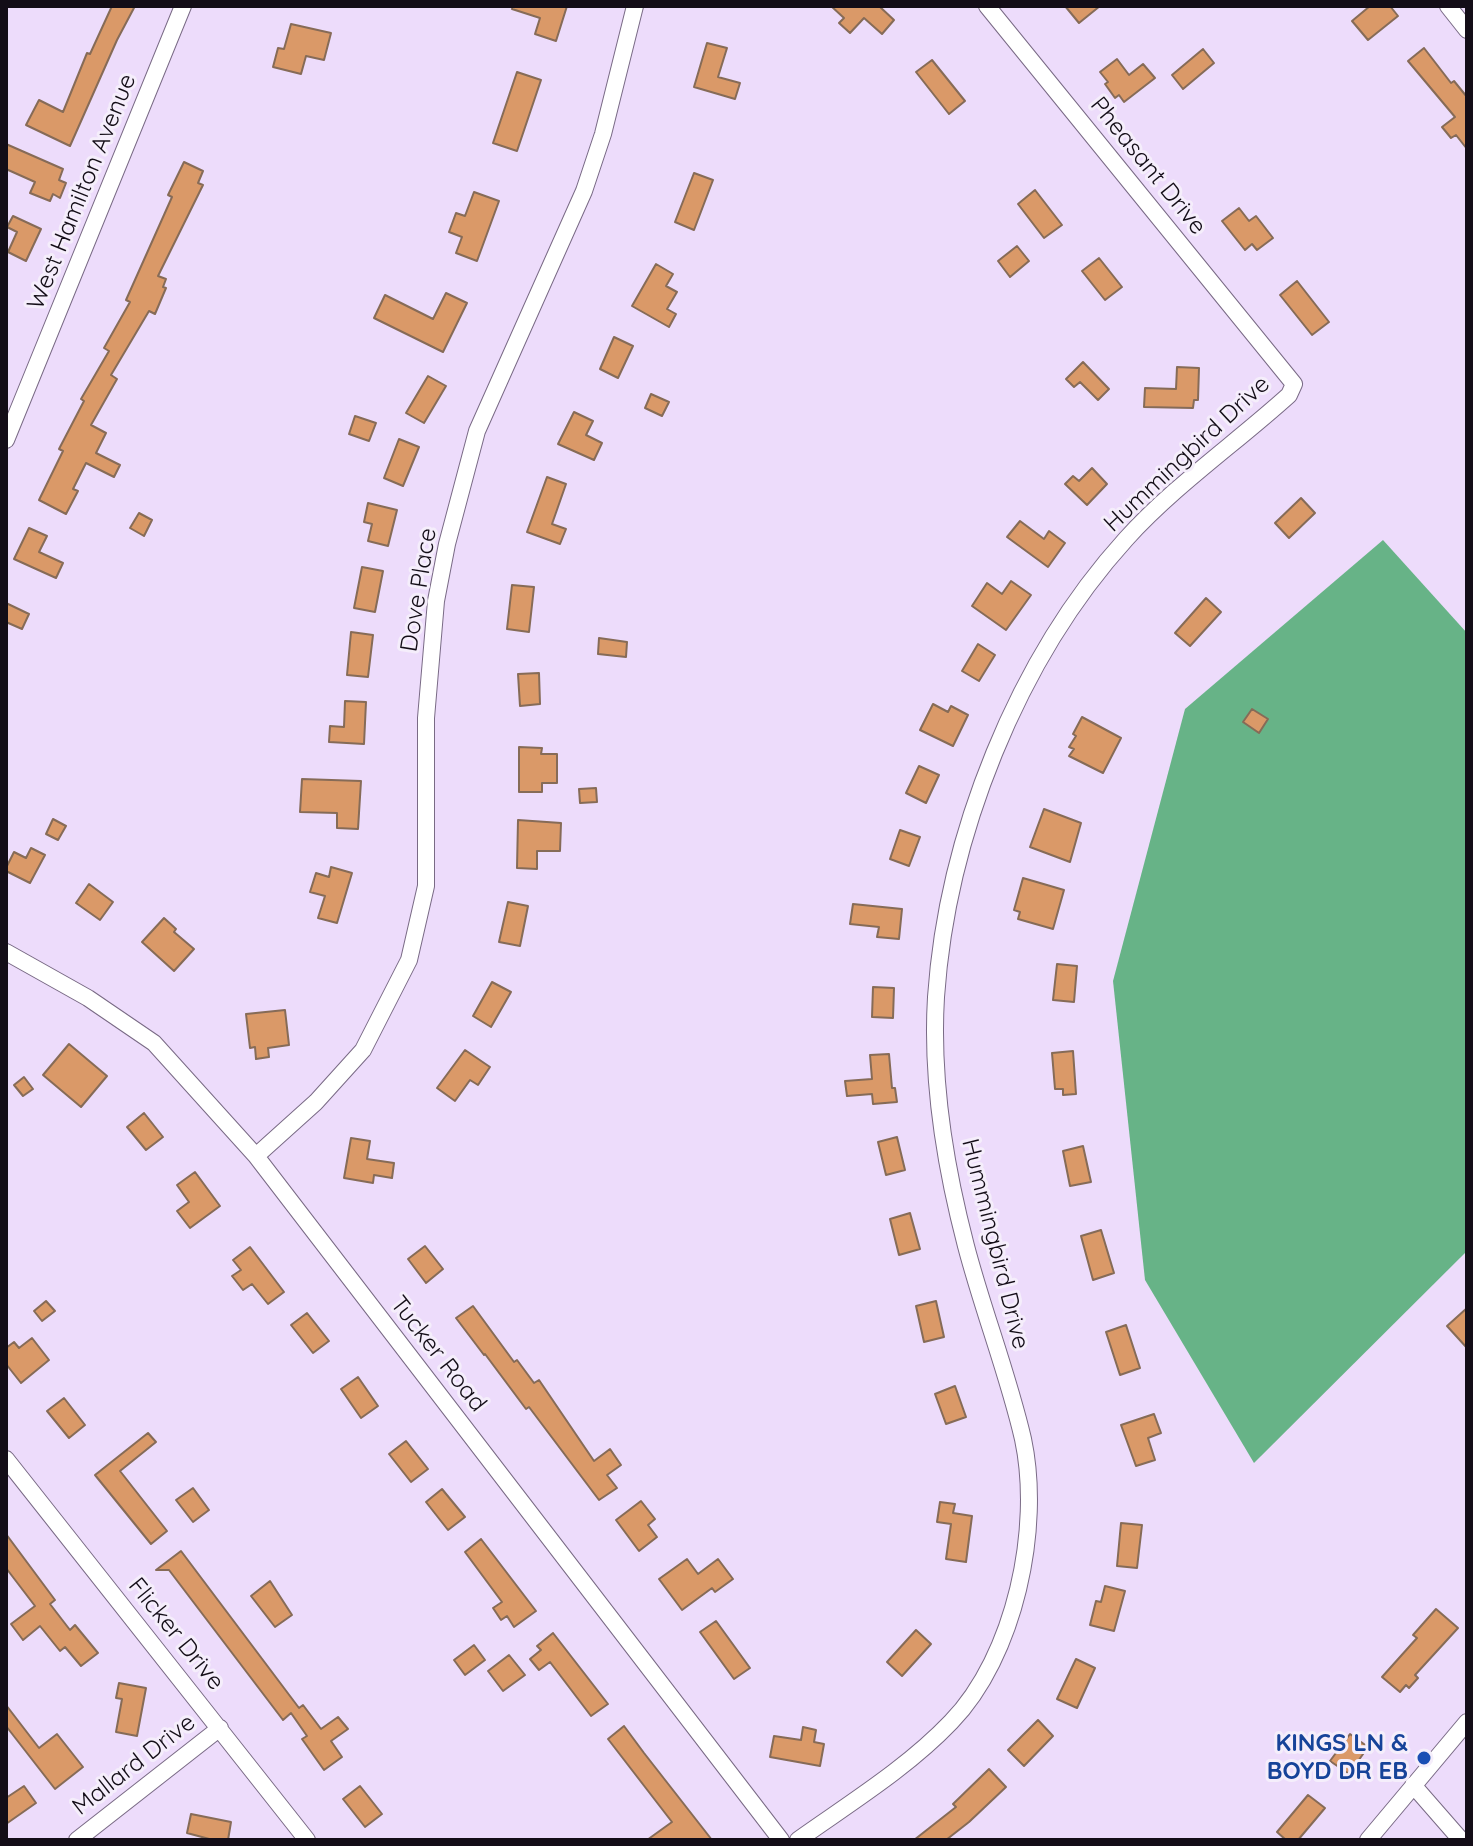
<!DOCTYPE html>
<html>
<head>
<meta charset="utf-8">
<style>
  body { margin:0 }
  #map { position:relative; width:1473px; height:1846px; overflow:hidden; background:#eddcfb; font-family:Quicksand,sans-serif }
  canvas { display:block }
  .frame { position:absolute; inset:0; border:8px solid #130d17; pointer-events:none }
</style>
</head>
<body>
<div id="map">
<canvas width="1473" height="1846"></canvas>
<div class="frame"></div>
</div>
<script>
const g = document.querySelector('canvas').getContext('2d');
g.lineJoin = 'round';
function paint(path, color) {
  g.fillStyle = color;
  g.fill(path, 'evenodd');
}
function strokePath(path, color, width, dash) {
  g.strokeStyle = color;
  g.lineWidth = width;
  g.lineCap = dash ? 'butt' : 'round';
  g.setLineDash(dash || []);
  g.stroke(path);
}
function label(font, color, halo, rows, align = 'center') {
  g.font = font + ' Quicksand,sans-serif';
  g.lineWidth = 6;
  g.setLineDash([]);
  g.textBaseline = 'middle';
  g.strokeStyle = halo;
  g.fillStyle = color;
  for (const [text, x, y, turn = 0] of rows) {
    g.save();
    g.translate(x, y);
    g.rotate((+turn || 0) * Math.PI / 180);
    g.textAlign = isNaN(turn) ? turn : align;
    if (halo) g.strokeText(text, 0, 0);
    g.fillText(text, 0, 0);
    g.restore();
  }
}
paint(new Path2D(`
  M1383 540 1467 633V1251L1254 1463 1145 1280 1113 981 1185 709Z`), '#67b387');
const building = new Path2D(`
  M112 6H135L117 40 70 146 26 125 39 100 63 112 87 53 90 54Z
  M513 6H567L556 41 535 34 540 18 512 9Z
  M831 6H879L894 20 882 34 864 18 850 33 839 23 844 18Z
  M1065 6H1100L1079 23Z
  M1370 6H1390L1398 16 1368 40 1352 21Z
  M291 24 331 33 324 60 306 56 301 74 273 67 278 48 284 49Z
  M707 43 727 48 718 77 740 83 735 99 694 87Z
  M1424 48 1451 83 1454 81 1467 97V149L1456 135 1451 138 1442 127 1455 117 1408 61Z
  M1203 49 1214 63 1183 89 1172 75Z
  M1117 59 1129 75 1143 64 1155 78 1124 102 1119 95 1115 98 1105 84 1108 82 1100 72Z
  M932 60 965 101 949 114 916 72Z
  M517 72 541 80 517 151 493 143Z
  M6 144 63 169 59 180 66 183 60 198 53 194 50 201 30 193 35 182 6 169Z
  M184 162 203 171 198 183 203 185 158 276 166 279 163 287 166 288 155 314 149 311 111 375 117 379 91 425 106 433 96 453 120 465 114 477 86 463 73 489 78 491 66 514 39 500 63 451 59 449 84 401 81 399 109 351 104 348 130 302 126 300 172 197 168 195Z
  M694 173 713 180 694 230 675 222Z
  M1035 190 1062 225 1044 238 1018 204Z
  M474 192 499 201 477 261 456 253 462 237 449 232 456 213 465 216Z
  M1239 208 1249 221 1256 216 1273 238 1257 250 1252 244 1245 250 1222 221Z
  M13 216 41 229 26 261 8 252 17 232 7 227Z
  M1017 246 1029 261 1010 277 998 261Z
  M1099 258 1122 287 1105 300 1082 271Z
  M656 264 673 274 666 286 677 292 667 309 676 314 669 327 632 306Z
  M1297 281 1329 322 1312 335 1280 295Z
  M446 293 467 303 443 352 374 318 385 295 433 319Z
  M614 337 633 346 618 378 600 369Z
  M1083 362 1109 389 1098 400 1080 382 1074 387 1066 379Z
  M1177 367 1199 368 1198 400H1194L1193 408 1144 407 1145 388 1176 389Z
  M428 376 446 386 424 423 406 413Z
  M651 394 669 402 662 416 645 408Z
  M574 412 593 421 586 435 602 443 594 460 558 444Z
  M355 416 376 423 369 441 349 434Z
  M399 439 419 447 403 486 384 478Z
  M1092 468 1107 484 1087 505 1065 484 1073 476 1079 481Z
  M547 477 566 484 552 524 566 529 560 544 527 532Z
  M1301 498 1315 513 1289 538 1275 523Z
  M368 503 397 510 388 546 368 541 372 524 364 522Z
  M139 513 152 520 144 536 130 528Z
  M1020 521 1044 539 1049 531 1065 543 1048 567 1007 537Z
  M29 528 47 536 39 552 63 563 56 578 14 559Z
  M362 567 383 571 375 612 354 608Z
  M1011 581 1031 595 1006 630 972 606 987 583 1002 594Z
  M512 585 534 587 529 632 507 629Z
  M1206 598 1221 612 1190 646 1175 633Z
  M6 603 29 614 22 629 6 622Z
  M351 632 373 635 368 677 347 675Z
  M599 638 627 642 626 657 598 654Z
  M978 644 995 655 979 681 962 671Z
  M539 673 540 704 520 706 518 674Z
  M345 701 366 702 364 744 329 742 330 726 344 727Z
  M933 704 948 712 951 706 968 715 953 746 920 730Z
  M1252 709 1268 719 1259 733 1243 722Z
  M1082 717 1121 738 1103 773 1069 756 1074 749 1069 747 1076 736 1073 734Z
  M519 747 542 748 541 754H557V783H542V792H519Z
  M919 766 939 775 926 803 906 793Z
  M302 779 361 781 358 829 337 828V813L300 812Z
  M596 788 597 802 580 803 579 789Z
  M1044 809 1081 823 1070 862 1030 847Z
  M53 819 66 826 58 840 46 834Z
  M518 820 561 823 560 851H537V869L517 868Z
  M900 830 920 837 909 866 890 859Z
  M31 848 45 855 30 883 6 871V868L14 852 26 858Z
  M331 867 352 873 337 923 318 918 325 896 310 892 316 873 329 877Z
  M1023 878 1064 890 1053 929 1018 919 1020 912 1014 910Z
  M89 884 113 902 100 920 76 903Z
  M508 902 528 906 520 946 499 942Z
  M853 904 902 909 899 939 877 937 879 927 850 924Z
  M164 918 176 929 174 932 194 949 174 971 142 942Z
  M1057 964 1077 966 1074 1002 1053 1000Z
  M492 982 511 992 491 1027 473 1016Z
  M873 987 894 988 893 1018 872 1017Z
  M285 1010 289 1045 268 1048 269 1057 256 1059 255 1047 250 1048 246 1014Z
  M69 1044 107 1076 81 1107 43 1075Z
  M465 1050 490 1067 478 1085 470 1080 455 1101 437 1088Z
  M1073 1051 1076 1094 1063 1095V1089H1055L1052 1053Z
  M889 1054 892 1088H895L897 1102 873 1104 872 1094 847 1096 845 1081 872 1079 870 1055Z
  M24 1077 33 1089 23 1096 14 1085Z
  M144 1113 163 1137 146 1150 127 1127Z
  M897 1137 905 1170 886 1175 878 1142Z
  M351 1138 370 1141 367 1159 394 1163 392 1178 374 1175 373 1183 344 1178Z
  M1083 1146 1091 1182 1070 1186 1063 1151Z
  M195 1172 220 1206 190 1228 177 1211 189 1202 177 1185Z
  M910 1213 920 1249 899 1255 890 1219Z
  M1101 1230 1114 1273 1093 1280 1081 1236Z
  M425 1246 443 1269 426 1283 408 1259Z
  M250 1247 284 1292 268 1304 252 1284 243 1290 232 1276 241 1270 233 1260Z
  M46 1301 55 1311 42 1321 34 1311Z
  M936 1301 944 1337 924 1342 916 1306Z
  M473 1306 514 1362 517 1360 534 1383 539 1380 594 1461 610 1449 621 1465 607 1475 617 1488 599 1500 529 1407 526 1409 485 1354 484 1355 456 1318Z
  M1467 1308V1348L1447 1326Z
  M307 1313 329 1341 313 1353 291 1325Z
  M1126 1325 1140 1368 1120 1375 1106 1332Z
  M32 1338 49 1360 21 1383 6 1364V1348L14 1342 19 1348Z
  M358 1377 378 1406 361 1418 341 1389Z
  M955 1386 966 1417 946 1424 935 1394Z
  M64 1398 85 1425 69 1438 47 1411Z
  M1154 1414 1161 1433 1148 1438 1155 1460 1136 1466 1121 1425Z
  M148 1433 156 1442 120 1471 167 1531 151 1544 95 1475Z
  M406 1441 428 1469 411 1482 389 1454Z
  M193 1488 209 1510 193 1522 176 1500Z
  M442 1489 465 1517 448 1530 426 1502Z
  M641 1501 655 1519 648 1525 657 1537 639 1551 616 1520Z
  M940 1502 955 1504 953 1513 972 1516 966 1562 946 1559 951 1524 937 1522Z
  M1121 1523 1142 1525 1137 1568 1117 1566Z
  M6 1534 55 1600 50 1604 70 1630 75 1625 98 1653 81 1666 65 1647 60 1651 40 1626 23 1640 11 1624 35 1606 6 1568Z
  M481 1539 536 1611 514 1627 507 1616 501 1620 493 1608 502 1602 465 1552Z
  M181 1551 299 1708 303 1705 321 1729 338 1717 348 1729 331 1741 342 1757 324 1770 302 1739 307 1736 291 1713 283 1720 169 1570H156Z
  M687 1559 698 1574 718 1559 733 1579 715 1592 712 1588 682 1610 659 1579Z
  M270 1581 292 1615 275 1627 251 1596Z
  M1105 1586 1125 1591 1114 1631 1090 1625 1096 1601 1101 1602Z
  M1436 1609 1458 1628 1415 1675 1418 1678 1409 1688 1406 1685 1400 1692 1382 1677 1417 1638 1413 1635Z
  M716 1621 750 1668 734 1679 700 1632Z
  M916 1630 931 1644 902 1676 887 1662Z
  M553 1633 608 1704 591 1716 550 1662 539 1670 530 1659 541 1650 537 1646Z
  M474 1645 485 1660 465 1675 454 1660Z
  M509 1655 525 1675 503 1691 488 1671Z
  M1076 1659 1095 1668 1077 1708 1057 1699Z
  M119 1683 146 1688 137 1736 116 1732 122 1699 116 1698Z
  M6 1705 39 1748 57 1734 83 1767 55 1789 6 1726Z
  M1038 1720 1053 1736 1024 1766 1008 1750Z
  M624 1726 644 1753 712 1840H647L672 1822 608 1739Z
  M803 1727 816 1730 814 1742 824 1744 820 1766 770 1757 774 1736 801 1740Z
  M1350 1734 1368 1747 1349 1774 1330 1761Z
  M989 1769 1006 1787 969 1822 946 1840H914L956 1807 953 1804Z
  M24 1786 36 1803 6 1824V1798Z
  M360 1786 382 1814 365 1827 343 1799Z
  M1308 1795 1325 1808 1298 1840H1286L1277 1832Z
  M191 1814 231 1822 228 1840H213L187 1833Z`);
paint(building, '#da9968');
strokePath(building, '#866b57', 2);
const minor = new Path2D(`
  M1448 6 1467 30
  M6 440 183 6
  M6 952 88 998 154 1043 256 1156 781 1840
  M256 1156 316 1102 363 1050 409 960 426 886V718L436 601 447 544 477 431 584 191 603 134 635 6
  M6 1459 307 1840
  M1413 1785 1461 1840
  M77 1840 220 1728
  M798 1840C850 1803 907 1768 951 1722 1015 1656 1042 1528 1023 1439 1008 1374 983 1311 966 1246 945 1166 931 1079 936 997 947 837 1017 659 1126 539 1174 486 1236 443 1289 395L1294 384 987 6
  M1368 1840 1467 1722`);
strokePath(minor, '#796a85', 18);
strokePath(minor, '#fff', 16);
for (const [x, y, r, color] of [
  [1424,1758,8,"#1a4fb4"]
]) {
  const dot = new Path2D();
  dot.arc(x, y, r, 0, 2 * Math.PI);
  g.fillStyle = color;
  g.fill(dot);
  strokePath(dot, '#f5eefb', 3);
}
label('24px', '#130d17', '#f5eefb', [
  ["Pheasant Drive",1148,166,51],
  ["West Hamilton Avenue",82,192,-68],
  ["Hummingbird Drive",1187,454,-43],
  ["Dove Place",419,590,-81],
  ["Hummingbird Drive",995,1244,76],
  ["Tucker Road",438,1354,52],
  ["Flicker Drive",176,1634,51],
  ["Mallard Drive",134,1765,-38]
]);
label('bold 24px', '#164399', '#f5eefb', [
  ["KINGS LN &",1408,1744],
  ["BOYD DR EB",1408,1772]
], 'right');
</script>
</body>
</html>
